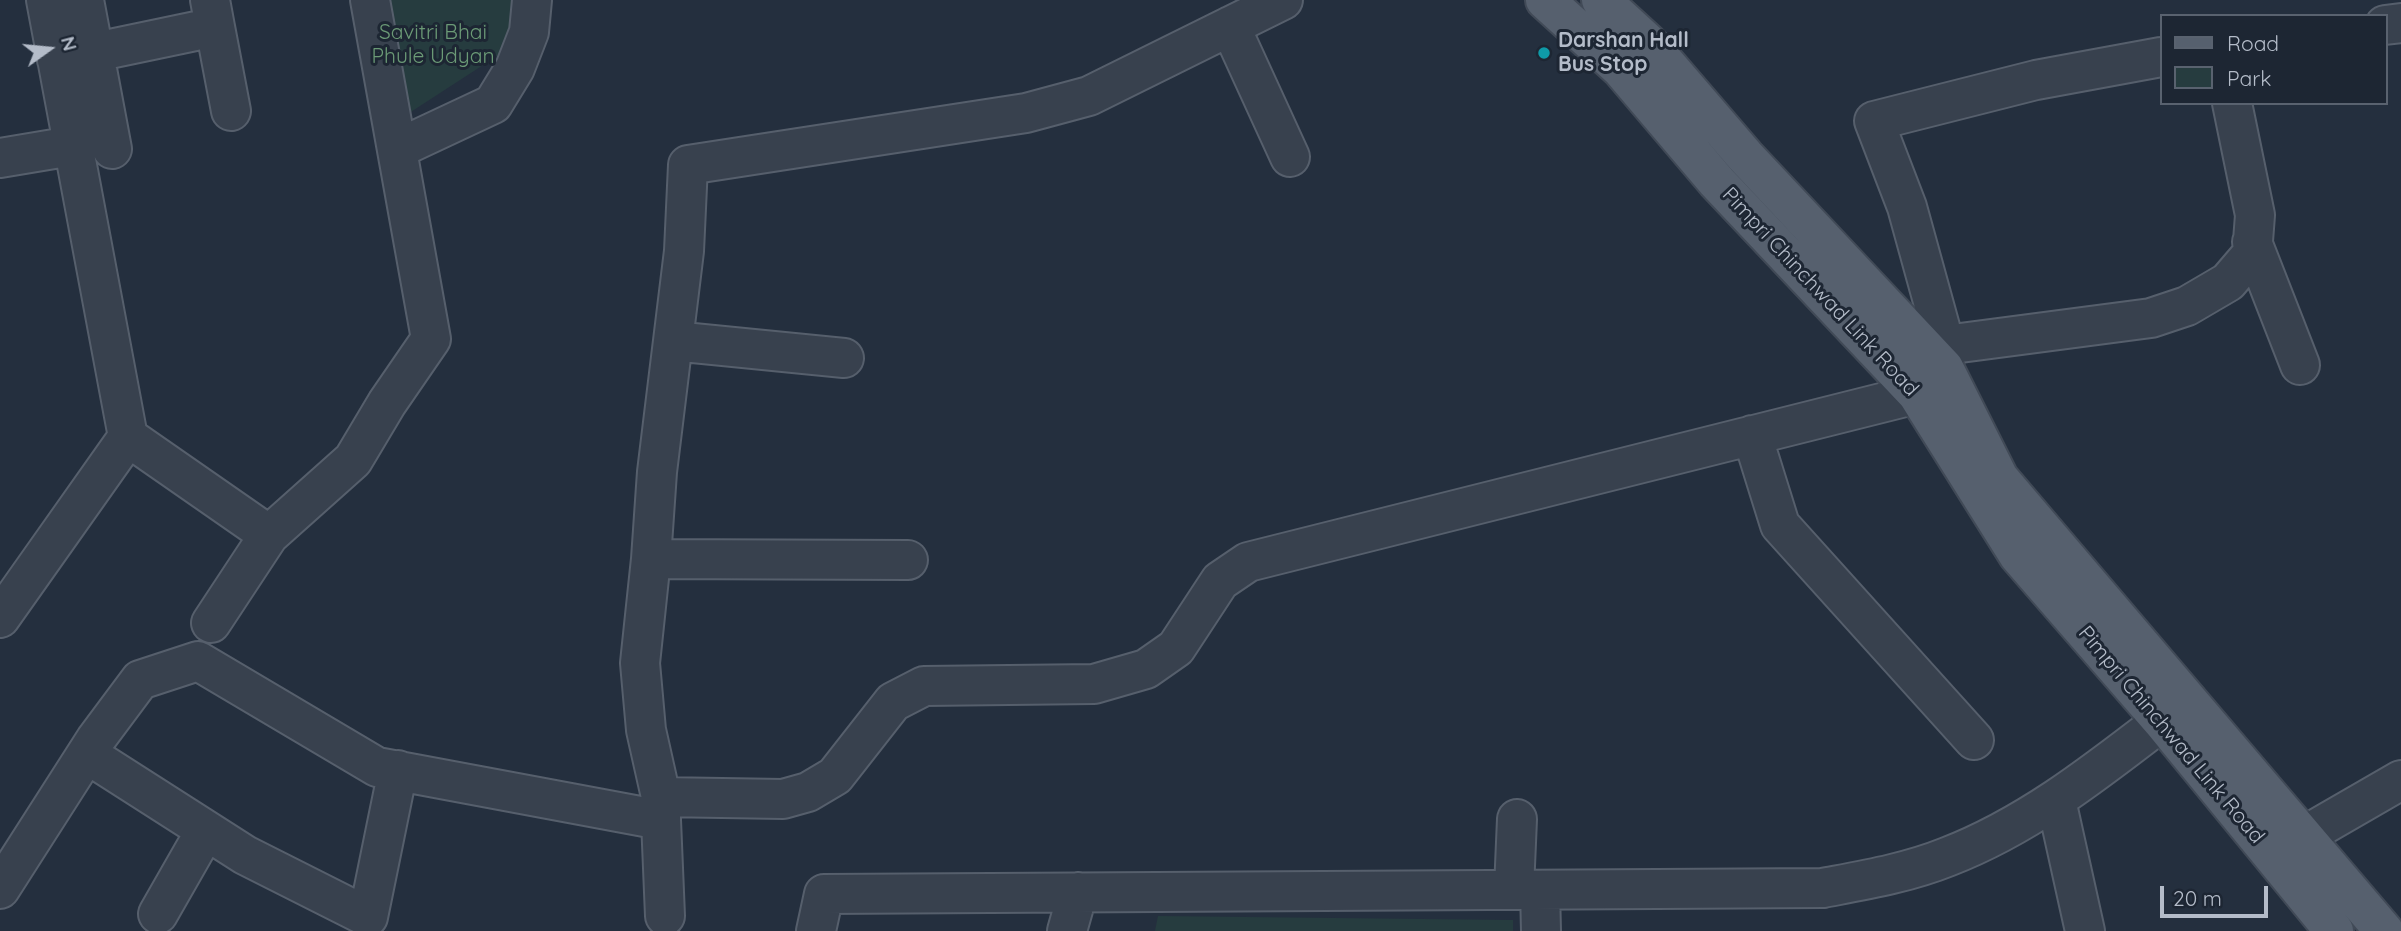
<!DOCTYPE html>
<html>
<head>
<meta charset="utf-8">
<style>
  body { margin:0 }
  #map { position:relative; width:2401px; height:931px; overflow:hidden; background:#242f3e; font-family:Quicksand,sans-serif }
  canvas { display:block }
  .legend { position:absolute; left:2160px; top:14px; width:228px; height:91px; box-sizing:border-box; background:#1d2633; border:2px solid #59626f; margin:0; padding:9px 12px; list-style:none; font-size:21px; color:#b4bcc9 }
  .legend li { display:flex; align-items:center; gap:14px; height:35px }
  .legend b { width:35px; border:2px solid #59626f }
  .north { position:absolute; left:14px; top:14px; width:70px; height:70px; -webkit-text-stroke:5px #1d2633; paint-order:stroke; rotate:75deg; font-size:19px; font-weight:700; line-height:28px; text-align:center; color:#b4bcc9 }
  .north::after { content:''; display:block; margin:auto; width:24px; height:32px; background:#b4bcc9; clip-path:polygon(50% 0,100% 100%,50% 72%,0 100%) }
  .scale { position:absolute; left:2160px; top:886px; width:108px; height:32px; box-sizing:border-box; border:4px solid #b4bcc9; border-top:0; padding-left:9px; font-size:21px; line-height:24px; white-space:nowrap; color:#b4bcc9; -webkit-text-stroke:5px #1d2633; paint-order:stroke }
</style>
</head>
<body>
<div id="map">
<canvas width="2401" height="931"></canvas>
<ul class="legend">
<li><b style="height:9px;background:#56606e"></b>Road</li>
<li><b style="height:19px;background:#263c3f"></b>Park</li>
</ul>
<div class="north">N</div>
<div class="scale">20 m</div>
</div>
<script>
const g = document.querySelector('canvas').getContext('2d');
g.lineJoin = 'round';
function paint(path, color) {
  g.fillStyle = color;
  g.fill(path, 'evenodd');
}
function strokePath(path, color, width, dash) {
  g.strokeStyle = color;
  g.lineWidth = width;
  g.lineCap = dash ? 'butt' : 'round';
  g.setLineDash(dash || []);
  g.stroke(path);
}
function label(font, color, halo, rows, align = 'center') {
  g.font = font + ' Quicksand,sans-serif';
  g.lineWidth = 6;
  g.setLineDash([]);
  g.textBaseline = 'middle';
  g.strokeStyle = halo;
  g.fillStyle = color;
  for (const [text, x, y, turn = 0] of rows) {
    g.save();
    g.translate(x, y);
    g.rotate((+turn || 0) * Math.PI / 180);
    g.textAlign = isNaN(turn) ? turn : align;
    if (halo) g.strokeText(text, 0, 0);
    g.fillText(text, 0, 0);
    g.restore();
  }
}
paint(new Path2D(`
  M381 0H514V45L400 119Z
  M1158 916 1513 920V931H1155Z`), '#263c3f');
const minor = new Path2D(`
  M46 0 128 437 269 535 353 460 387 403 431 339 370 0
  M84 0 112 149
  M2385 25 2401 23
  M1230 26 1290 157
  M215 27 231 111
  M57 60 215 27 210 0
  M397 149 493 104 515 68 529 32 532 0
  M0 158 72 146
  M2252 242 2300 365
  M673 341 844 358
  M1945 345 2151 318 2187 306 2228 282 2252 254 2255 215 2232 103
  M1752 435 1780 525 1974 740
  M651 559 908 560
  M0 618 128 437
  M211 623 269 535
  M87 754 245 855 368 917 398 770
  M661 797 783 799 808 792 835 776 893 702 924 686 1094 684 1146 669 1176 648 1220 581 1248 562 1917 394 1944 368 1945 345 1907 207 1874 121 2036 80 2161 57
  M2056 800 2085 931
  M661 820 665 916
  M2278 855 2304 836 2401 780
  M0 889 96 739 140 680 198 661 377 767 661 820V797L646 730 640 663 651 559 657 472 684 251 688 165 1026 113 1089 96 1283 0
  M1514 889 1517 819
  M1540 890 1541 931
  M158 914 206 830
  M816 931 824 894 1823 888C1865 880 1907 873 1947 857 2036 823 2112 759 2188 701
  M1067 931 1078 892`);
const major = new Path2D(`
  M1545 0 1621 69 1716 181 1917 394 2018 555 2162 721 2334 931
  M1601 0 1648 43 1745 156 1944 368 1999 478 2384 931`);
strokePath(minor, '#565f6c', 42);
strokePath(major, '#414a57', 42);
strokePath(minor, '#38414e', 38);
strokePath(major, '#56606e', 38);
for (const [x, y, r, color] of [
  [1544,53,7,"#0f9aa8"]
]) {
  const dot = new Path2D();
  dot.arc(x, y, r, 0, 2 * Math.PI);
  g.fillStyle = color;
  g.fill(dot);
  strokePath(dot, '#1d2633', 2.5);
}
label('21px', '#6b9a76', '#1d2633', [
  ["Savitri Bhai",433,33],
  ["Phule Udyan",433,57]
]);
label('bold 21px', '#b4bcc9', '#1d2633', [
  ["Darshan Hall",1558,41],
  ["Bus Stop",1558,65]
], 'left');
label('21px', '#b4bcc9', '#1d2633', [
  ["Pimpri Chinchwad Link Road",1820,292,47],
  ["Pimpri Chinchwad Link Road",2171,735,50]
]);
</script>
</body>
</html>
